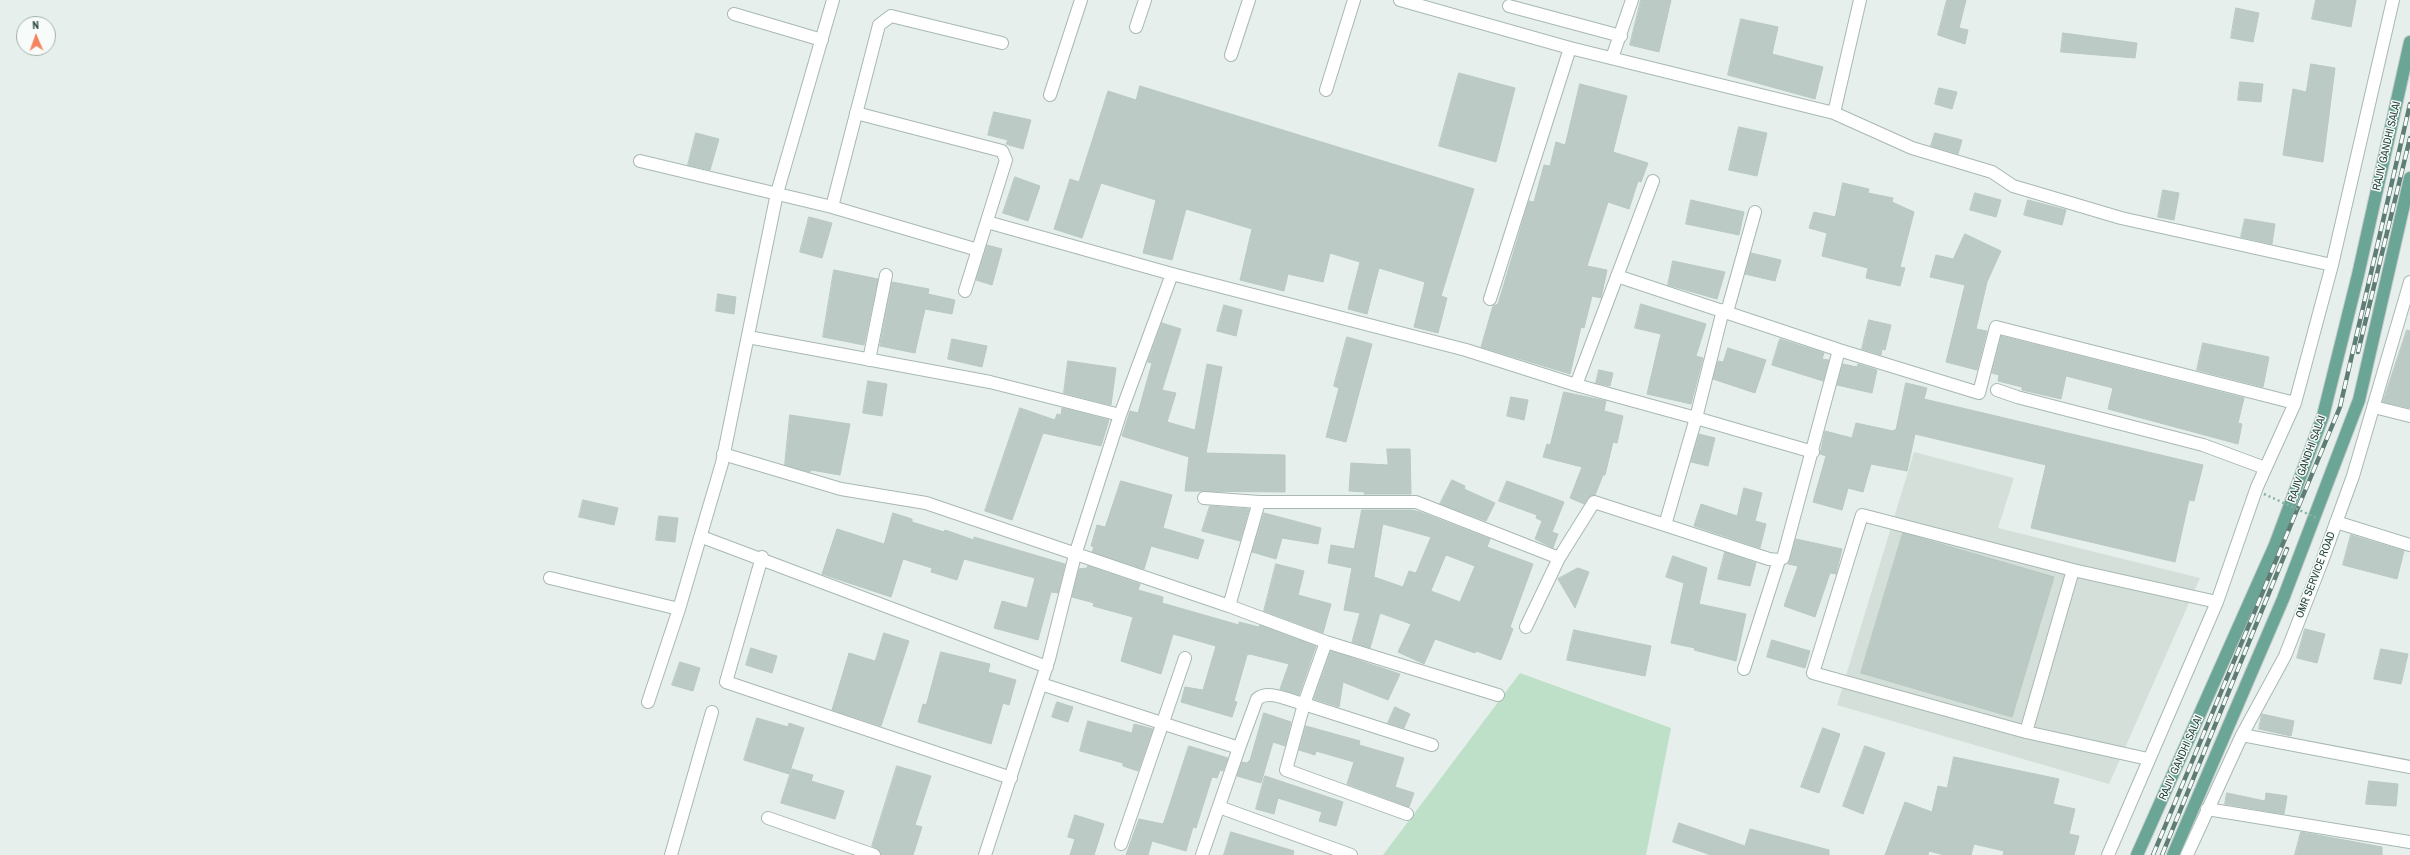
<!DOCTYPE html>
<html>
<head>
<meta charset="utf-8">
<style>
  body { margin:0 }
  #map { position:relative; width:2410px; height:855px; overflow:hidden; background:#e6efeb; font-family:"Archivo Narrow",sans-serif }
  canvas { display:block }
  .north { position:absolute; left:16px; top:16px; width:40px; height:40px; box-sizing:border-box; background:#f7fbf9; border:1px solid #a3b1ad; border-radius:50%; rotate:358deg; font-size:11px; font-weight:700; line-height:16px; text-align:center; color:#24423a }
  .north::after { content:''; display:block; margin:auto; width:14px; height:18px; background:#f4845f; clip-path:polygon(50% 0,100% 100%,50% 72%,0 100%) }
</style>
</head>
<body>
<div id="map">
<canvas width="2410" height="855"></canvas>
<div class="north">N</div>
</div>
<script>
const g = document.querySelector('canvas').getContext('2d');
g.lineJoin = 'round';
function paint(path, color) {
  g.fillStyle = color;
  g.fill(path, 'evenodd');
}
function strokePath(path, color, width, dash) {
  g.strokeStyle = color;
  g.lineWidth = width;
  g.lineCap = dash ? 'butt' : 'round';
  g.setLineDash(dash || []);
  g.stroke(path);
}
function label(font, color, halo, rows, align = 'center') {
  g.font = font + ' "Archivo Narrow",sans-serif';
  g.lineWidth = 3;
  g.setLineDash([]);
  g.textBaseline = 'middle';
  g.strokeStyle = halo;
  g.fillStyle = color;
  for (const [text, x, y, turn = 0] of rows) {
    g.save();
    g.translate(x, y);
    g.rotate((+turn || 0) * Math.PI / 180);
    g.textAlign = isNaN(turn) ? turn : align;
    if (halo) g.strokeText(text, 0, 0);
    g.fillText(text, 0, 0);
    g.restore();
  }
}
paint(new Path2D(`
  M1914 452 2014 478 1998 528 2200 578 2109 784 1837 705Z`), '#d4dfda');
paint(new Path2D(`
  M1520 673 1671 728 1646 855H1383Z`), '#bfe0c8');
const building = new Path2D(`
  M1641 0H1671L1659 52 1630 45Z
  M1947 0H1966L1959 28 1968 30 1965 44 1938 35Z
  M2316 0H2356L2351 27 2312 19Z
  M2236 8 2259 13 2253 42 2231 38Z
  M1741 19 1778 27 1772 54 1823 67 1815 99 1728 75Z
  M2063 33 2137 43 2135 58 2061 52Z
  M2311 64 2335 68 2323 162 2283 155 2293 89 2306 92Z
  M1459 73 1515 88 1496 162 1439 146Z
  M2240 82 2263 84 2261 102 2238 100Z
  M1580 84 1627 96 1613 152 1648 163 1641 182 1638 181 1629 209 1608 202 1587 266 1607 270 1601 298 1592 296 1584 328 1581 327 1570 374 1481 347 1493 306 1498 304 1529 201 1534 202 1544 165 1550 166 1556 142 1565 145Z
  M1140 86 1474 189 1441 296 1447 298 1438 333 1414 327 1425 282 1379 268 1367 314 1348 309 1360 262 1330 253 1323 282 1288 274 1284 291 1240 280 1252 229 1186 209 1172 260 1143 253 1156 200 1101 183 1082 238 1054 229 1070 179 1079 182 1108 91 1136 100Z
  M1939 88 1957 92 1952 109 1935 104Z
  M994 112 1031 120 1023 149 1006 144 1008 140 988 135Z
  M1739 127 1767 133 1757 176 1729 170Z
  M696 133 719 139 710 170 688 165Z
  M1935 133 1962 140 1958 154 1931 146Z
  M1015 177 1040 186 1028 221 1003 213Z
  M1843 183 1869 189 1868 193 1893 198 1892 202 1914 212 1900 267 1905 268 1900 286 1866 278 1868 268 1822 256 1827 233 1809 228 1814 212 1835 217Z
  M2163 190 2179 193 2174 220 2158 217Z
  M1975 193 2001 200 1996 217 1970 210Z
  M1691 200 1744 212 1739 235 1686 224Z
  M2028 200 2066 210 2062 225 2024 215Z
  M809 217 832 223 822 258 800 252Z
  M2245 219 2275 224 2272 244 2241 237Z
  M1965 234 2001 251 1987 282 1976 329 1987 331 1977 370 1946 362 1965 285 1930 277 1936 255 1953 259Z
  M987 245 1002 249 992 285 976 280Z
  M1751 253 1781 260 1775 281 1745 274Z
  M1673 261 1725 272 1717 299 1668 285Z
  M834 270 878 279 864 345 823 337Z
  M892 282 929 289 928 294 955 300 952 314 925 309 915 353 880 346Z
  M718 294 736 297 734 314 716 311Z
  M1641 304 1706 324 1696 356 1703 358 1691 404 1647 394 1661 334 1635 328Z
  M1224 305 1242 310 1236 336 1217 331Z
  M1869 320 1891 325 1885 350 1882 349 1881 355 1862 349Z
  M1162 323 1181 329 1162 390 1176 393 1167 422 1195 430 1207 364 1222 367 1206 453 1285 455V492L1185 491 1189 457 1122 436 1130 411 1138 413 1152 363 1148 362Z
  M2407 330 2410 331V408L2383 402Z
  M2001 336 2244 398 2238 423 2242 424 2238 444 2108 409 2113 388 2066 376 2061 399 2022 390V387L1998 381 1999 375 1992 373Z
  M1347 337 1372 344 1346 442 1326 437 1339 388 1334 386Z
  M952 339 987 346 982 367 948 359Z
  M1780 339 1824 353 1822 359 1829 360 1823 381 1772 365Z
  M2203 343 2269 357 2263 387 2197 370Z
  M1728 348 1766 360 1755 393 1713 379 1718 361 1723 362Z
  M1068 361 1116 368 1111 405 1064 393Z
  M1843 364 1857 367 1858 364 1877 370 1872 393 1837 385Z
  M1599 370 1613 373 1610 386 1596 383Z
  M868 381 887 384 882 416 863 413Z
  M1906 383 1927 388 1924 399 2203 465 2194 501 2189 500 2175 562 2031 528 2046 465 1915 434 1907 471 1871 464 1863 492 1848 488 1842 510 1813 502 1826 456 1820 454 1825 431 1852 438 1856 423 1893 431 1896 429Z
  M1564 392 1606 401 1604 411 1623 416 1617 443 1613 442 1605 475H1603L1595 495 1590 496 1584 504 1570 498 1582 467 1543 457 1547 444 1550 445Z
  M1511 397 1528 400 1524 420 1507 416Z
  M1020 408 1055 420 1057 414 1061 415 1062 408 1109 420 1101 446 1043 433 1012 520 985 511Z
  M790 415 850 424 840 475 811 470 810 472 785 465Z
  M1699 434 1715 438 1708 466 1691 462Z
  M1387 449H1410L1411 494H1364L1365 492 1349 491 1351 463 1388 465Z
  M1452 480 1465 486 1464 489 1495 503 1486 521 1440 504Z
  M1121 481 1172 495 1163 528 1204 540 1198 559 1151 546 1144 569 1092 552 1094 547 1091 546 1097 525 1105 527Z
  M1507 481 1564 502 1552 532 1558 534 1553 548 1535 539 1542 521 1536 518 1537 515 1499 501Z
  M1744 488 1762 493 1755 521 1766 524 1760 548 1694 526 1701 504 1737 516Z
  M583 500 618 508 614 525 579 517Z
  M1210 506 1249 509 1240 541 1202 531Z
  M1362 510H1412L1420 512 1490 539 1487 547 1533 564 1510 627 1513 629 1501 660 1476 651 1475 653 1435 639 1424 664 1398 652 1411 624 1380 613 1370 648 1352 642 1360 613 1344 610 1352 568 1328 563 1331 545 1354 549ZM1383 524 1431 537 1416 573 1409 571 1403 587 1374 577ZM1446 555 1475 566 1460 602 1431 591Z
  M893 513 912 519V522L944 532 945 530 974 540V537L1065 564 1058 593 1051 592 1038 640 994 628 1002 601 1027 608 1035 578 964 559 957 580 931 572 932 568 903 559 891 597 822 574 837 529 884 544Z
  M1264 513 1321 528 1318 544 1282 538 1276 559 1252 552Z
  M659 516 678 518 675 542 656 540Z
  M1903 533 2054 577 2012 717 1861 673Z
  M2351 535 2404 551 2397 579 2343 565Z
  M1796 539 1842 549 1836 574 1830 573 1815 617 1784 606 1798 566 1788 564Z
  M1725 552 1756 563 1750 586 1718 579Z
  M1673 556 1707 568 1699 604 1746 614 1736 661 1694 650 1695 648 1671 643 1684 583 1666 577Z
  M1276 564 1304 571 1298 595 1331 604 1323 633 1264 611Z
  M1088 566 1140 584 1138 590 1163 597 1162 603 1239 625V622L1259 627 1260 625 1316 646 1299 695 1280 689 1289 664 1250 654 1247 655 1234 701 1237 702 1232 717 1181 702 1185 687 1203 690 1216 646 1173 634 1161 674 1121 661 1133 617 1093 606 1094 603 1072 597 1079 569 1087 568Z
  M1578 568 1589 572 1575 608 1558 579Z
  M2305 629 2325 634 2317 663 2297 658Z
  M1574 630 1651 646 1645 676 1567 660Z
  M884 633 909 641 881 726 832 710 849 653 875 661Z
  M1772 640 1810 651 1805 668 1767 657Z
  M751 648 777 656 772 673 746 665Z
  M2381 649 2408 654 2401 684 2374 679Z
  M1331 651 1400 674 1388 700 1343 682 1339 707 1314 699Z
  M941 652 990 664 988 672 1016 680 1009 705 1003 703 991 744 918 722 923 704 926 705Z
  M680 662 700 668 693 691 672 685Z
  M1057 702 1073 707 1068 722 1052 717Z
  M1395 707 1410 714 1404 728 1388 723Z
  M1264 713 1291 722 1285 746 1273 742 1261 783 1237 776 1242 762 1247 763 1250 760Z
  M2262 714 2294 721 2291 736 2259 729Z
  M757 718 788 727 789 723 804 728 789 774 744 760Z
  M1088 721 1132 733 1134 724 1153 729 1138 771 1123 766V763L1080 751Z
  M1306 726 1360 741 1359 745 1404 758 1395 787 1414 793 1409 807 1347 784 1354 762 1316 751 1315 755 1299 750Z
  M1823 728 1840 734 1819 793 1801 787Z
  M1189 746 1228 758 1223 771 1220 770 1217 778 1212 777 1196 828 1193 827 1186 851 1152 841 1148 855H1126L1139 819 1163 824Z
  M1865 746 1885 753 1863 814 1843 806Z
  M1954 757 2059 779 2053 804 2075 809 2069 834 2079 836 2074 855H2003L2004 851 1974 844 1971 855H1944L1929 851 1928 855H1885L1905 802 1932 812 1938 786 1947 788Z
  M897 766 931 776 915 825 922 827 913 855H881L879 850 872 846Z
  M792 769 813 775 811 781 844 791 835 819 781 803Z
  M1265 776 1343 802 1336 826 1319 821 1322 812 1278 798 1274 814 1256 809Z
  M2369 781 2398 784 2396 806 2366 804Z
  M2227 793 2265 801 2266 793 2287 796 2284 814 2225 804Z
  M1075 815 1104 824 1094 855H1070L1075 839 1068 837Z
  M1679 823 1745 846 1750 829 1829 850V855H1711L1673 842Z
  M1231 832 1294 851 1293 855H1224Z
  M2301 832 2382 847V855H2295Z`);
paint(building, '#bbcac4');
strokePath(building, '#b8c9c2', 1);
const minor = new Path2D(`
  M1400 0 1570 48 1834 113 1860 0
  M1509 6 1621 36
  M734 14 822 40
  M1136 27 1145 0
  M1231 55 1249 0
  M1612 58 1632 0
  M1326 90 1354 0
  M1050 95 1081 0
  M856 113 1002 151 1006 160 965 291
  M1834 113 1912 148 1992 172 2013 186 2121 218 2332 265
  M640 161 832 207 978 250
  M832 207 879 25 891 16 1002 43
  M987 222 1172 274 1466 350 1576 385 1696 418 1723 310
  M1617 276 1839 350 1979 393 1996 327 2295 403
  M1490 299 1570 48
  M1727 312 1755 212
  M748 337 990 382 1120 415
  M869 360 886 275
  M1576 385 1653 181
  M1997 390 2017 397 2203 445 2265 468
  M2374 407 2410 416
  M723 454 841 489 926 503 1229 606 1326 642 1498 695
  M1204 498 1259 502H1416L1559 558
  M2336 522 2410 545
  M1665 525 1769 559 1779 560 1783 558 1839 350
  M702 537 1047 667
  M762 557 726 682 1011 778
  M550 578 679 609 722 463 777 193 833 0
  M1229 606 1259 502
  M1526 627 1559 558 1594 502 1665 525 1696 418 1813 452
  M1744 669 1779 560
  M1041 684 1239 748 1257 699C1269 689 1290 701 1304 704L1326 642
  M648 702 679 609
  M2026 732 1813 673 1862 515 2073 570
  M2242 735 2410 767
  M2148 759 2026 732 2073 570 2217 602
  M1219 807 1351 855
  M2207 809 2410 842
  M1407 814 1286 770 1304 704 1432 745
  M768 818 874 855
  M1121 844 1185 658
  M671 855 712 712
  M985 855 1049 659 1075 555 1120 415 1172 274
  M1202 855 1239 748
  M2108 855 2217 602 2257 487 2295 403 2332 265 2393 0
  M2187 855 2242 735 2285 656 2321 564 2353 476 2410 282`);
const major = new Path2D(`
  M2137 855 2275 545 2323 416 2358 275 2410 42
  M2173 855 2283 599 2359 400 2410 178`);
strokePath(minor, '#a8b8b2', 14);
strokePath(major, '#c2cac8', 14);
strokePath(minor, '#fff', 12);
strokePath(major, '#6aa596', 12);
const rail = new Path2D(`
  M2358 352 2410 138
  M2153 855 2340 407 2410 104
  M2162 855 2287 549`);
strokePath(rail, '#5f7d75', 4.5);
strokePath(rail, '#f7fbf9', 3, [9]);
strokePath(new Path2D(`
  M2264 494 2319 519`), '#86b3a5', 2.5, [2, 3]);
label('11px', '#24423a', '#f7fbf9', [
  ["RAJIV GANDHI SALAI",2387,146,-77],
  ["RAJIV GANDHI SALAI",2307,459,-70],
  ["OMR SERVICE ROAD",2316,575,-69],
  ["RAJIV GANDHI SALAI",2181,758,-66]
]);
</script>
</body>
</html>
